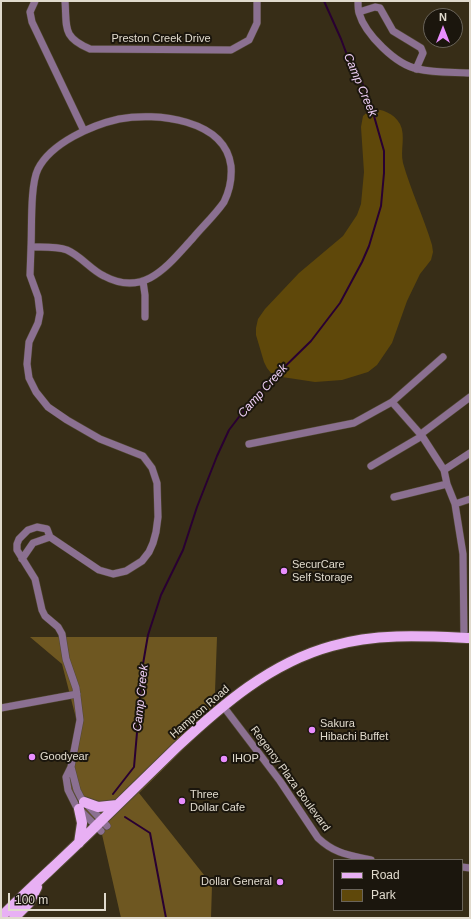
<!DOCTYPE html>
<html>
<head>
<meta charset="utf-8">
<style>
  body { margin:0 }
  #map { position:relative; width:471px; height:919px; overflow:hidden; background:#372d17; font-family:Helvetica,sans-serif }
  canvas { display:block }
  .frame { position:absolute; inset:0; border:2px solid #e0dacd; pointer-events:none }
  .legend { position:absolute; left:333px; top:859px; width:130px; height:52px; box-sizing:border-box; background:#1b160d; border:1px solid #6a645a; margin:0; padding:5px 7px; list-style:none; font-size:12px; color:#e0dacd }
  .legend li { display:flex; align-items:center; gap:8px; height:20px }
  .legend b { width:20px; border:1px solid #6a645a }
  .north { position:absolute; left:423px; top:8px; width:40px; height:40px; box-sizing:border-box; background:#1b160d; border:1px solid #6a645a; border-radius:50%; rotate:0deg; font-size:11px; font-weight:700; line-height:16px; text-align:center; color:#e0dacd }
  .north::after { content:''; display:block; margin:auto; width:14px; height:18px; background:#e98dfe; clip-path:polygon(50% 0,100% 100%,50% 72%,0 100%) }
  .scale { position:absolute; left:8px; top:893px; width:98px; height:18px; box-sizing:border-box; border:2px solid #e0dacd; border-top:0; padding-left:5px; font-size:12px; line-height:14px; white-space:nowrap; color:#e0dacd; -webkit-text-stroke:3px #1b160d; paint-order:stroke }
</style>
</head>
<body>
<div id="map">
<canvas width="471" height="919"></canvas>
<div class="frame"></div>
<ul class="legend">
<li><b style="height:5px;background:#e8b0f4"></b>Road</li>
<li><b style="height:11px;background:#5f480a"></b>Park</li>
</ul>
<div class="north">N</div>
<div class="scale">100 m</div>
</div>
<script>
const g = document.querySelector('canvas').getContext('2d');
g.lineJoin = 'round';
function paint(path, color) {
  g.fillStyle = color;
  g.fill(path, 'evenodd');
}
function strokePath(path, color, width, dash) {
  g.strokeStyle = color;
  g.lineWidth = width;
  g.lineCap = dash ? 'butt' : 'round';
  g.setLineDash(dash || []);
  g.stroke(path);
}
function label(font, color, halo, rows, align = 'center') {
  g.font = font + ' Helvetica,sans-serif';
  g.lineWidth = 4;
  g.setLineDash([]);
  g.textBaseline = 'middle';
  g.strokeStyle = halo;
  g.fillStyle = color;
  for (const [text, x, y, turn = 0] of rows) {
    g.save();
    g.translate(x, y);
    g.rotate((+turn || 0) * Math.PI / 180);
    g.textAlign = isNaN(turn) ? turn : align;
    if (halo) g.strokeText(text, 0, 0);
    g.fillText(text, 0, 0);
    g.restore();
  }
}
paint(new Path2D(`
  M371 109C382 109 394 113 400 124 406 136 400 150 403 163 411 191 424 218 432 245L433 252 431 260 420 274 407 301 392 343 377 365 368 372 342 380 315 382 282 377 271 373 267 368 264 362 256 335V328L258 319 265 309 299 273 343 236 357 215 361 204 364 172 361 127 363 116Z`), '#5f480a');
paint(new Path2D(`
  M30 637H217L214 719 139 793 212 885 211 918H121L101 830 64 786 77 722 62 664Z`), '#6e5721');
strokePath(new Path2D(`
  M113 794 134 767 143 664 148 635 161 595 183 550 197 507 217 456 229 430 242 413 264 387 311 341 340 303 362 262 369 246 381 206 384 173V151L372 109 362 82 347 55 341 39 324 1
  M125 817 150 833 166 918`), '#290032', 2);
const street = new Path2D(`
  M35 1 30 12 32 22 84 131
  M65 1C67 28 62 37 90 49L231 50 249 40 257 23V1
  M358 1C358 5 358 10 359 13 365 34 396 65 418 69 434 73 453 72 470 73
  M359 12 375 7 380 8 393 31 421 48 423 53 416 69
  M31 247C32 228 30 185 38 169 51 143 92 125 119 119 156 112 225 119 231 166 232 179 230 190 224 202 215 215 203 226 193 238 168 265 145 298 104 276 91 270 81 256 67 250 56 246 43 247 31 247L30 275 38 297 40 313 38 323 29 342 27 364 29 378 36 392 48 407 67 420 100 439 143 456 152 468 157 483 158 517 156 532 153 543 149 552 142 561 126 571 113 574 99 570 50 537 47 529 37 527 28 530 19 539 17 544V550L35 579 42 610 45 616 58 627 62 634 66 659 76 688 80 720 71 767 66 777 68 790 76 806 101 831
  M143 281 145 295V317
  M392 402 422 436 444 470 447 484 455 504 463 554 464 638
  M421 434 470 397
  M249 444 354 423 392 402 443 357
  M371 466 422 436
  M444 470 470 453
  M394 497 447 484
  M455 504 470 499
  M22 559 33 543 50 537
  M223 706 280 781 318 838C335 854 349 855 371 860
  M1 708 77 694
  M71 767 77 790 81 798 107 826
  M462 867 470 868`);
const primary = new Path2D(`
  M84 802 98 807 117 805
  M79 843 82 823 79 809
  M1 917C33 885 67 855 99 823 125 798 151 772 177 747 222 705 270 663 332 646 377 633 424 636 470 638
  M14 918 29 903 37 887`);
strokePath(street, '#524934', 8);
strokePath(primary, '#524934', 12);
strokePath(street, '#8b7091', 7);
strokePath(primary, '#e8b0f4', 10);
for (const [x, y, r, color] of [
  [284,571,4,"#e98dfe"],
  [312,730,4,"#e98dfe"],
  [32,757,4,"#e98dfe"],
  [224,759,4,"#e98dfe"],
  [182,801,4,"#e98dfe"],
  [280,882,4,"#e98dfe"]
]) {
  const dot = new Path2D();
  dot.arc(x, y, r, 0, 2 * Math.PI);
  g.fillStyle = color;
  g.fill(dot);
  strokePath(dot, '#1b160d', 1.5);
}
label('11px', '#e0dacd', '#1b160d', [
  ["Preston Creek Drive",161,39],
  ["Hampton Road",200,712,-41],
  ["Regency Plaza Boulevard",290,779,54]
]);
label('11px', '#e0dacd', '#1b160d', [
  ["SecurCare",292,565],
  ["Self Storage",292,578],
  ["Sakura",320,724],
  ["Hibachi Buffet",320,737],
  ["Goodyear",40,757],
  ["IHOP",232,759],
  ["Three",190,795],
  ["Dollar Cafe",190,808],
  ["Dollar General",272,882,"right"]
], 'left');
label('italic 12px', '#efcff6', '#1b160d', [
  ["Camp Creek",360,85,67],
  ["Camp Creek",263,391,-48],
  ["Camp Creek",141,698,-84]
]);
</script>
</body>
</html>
